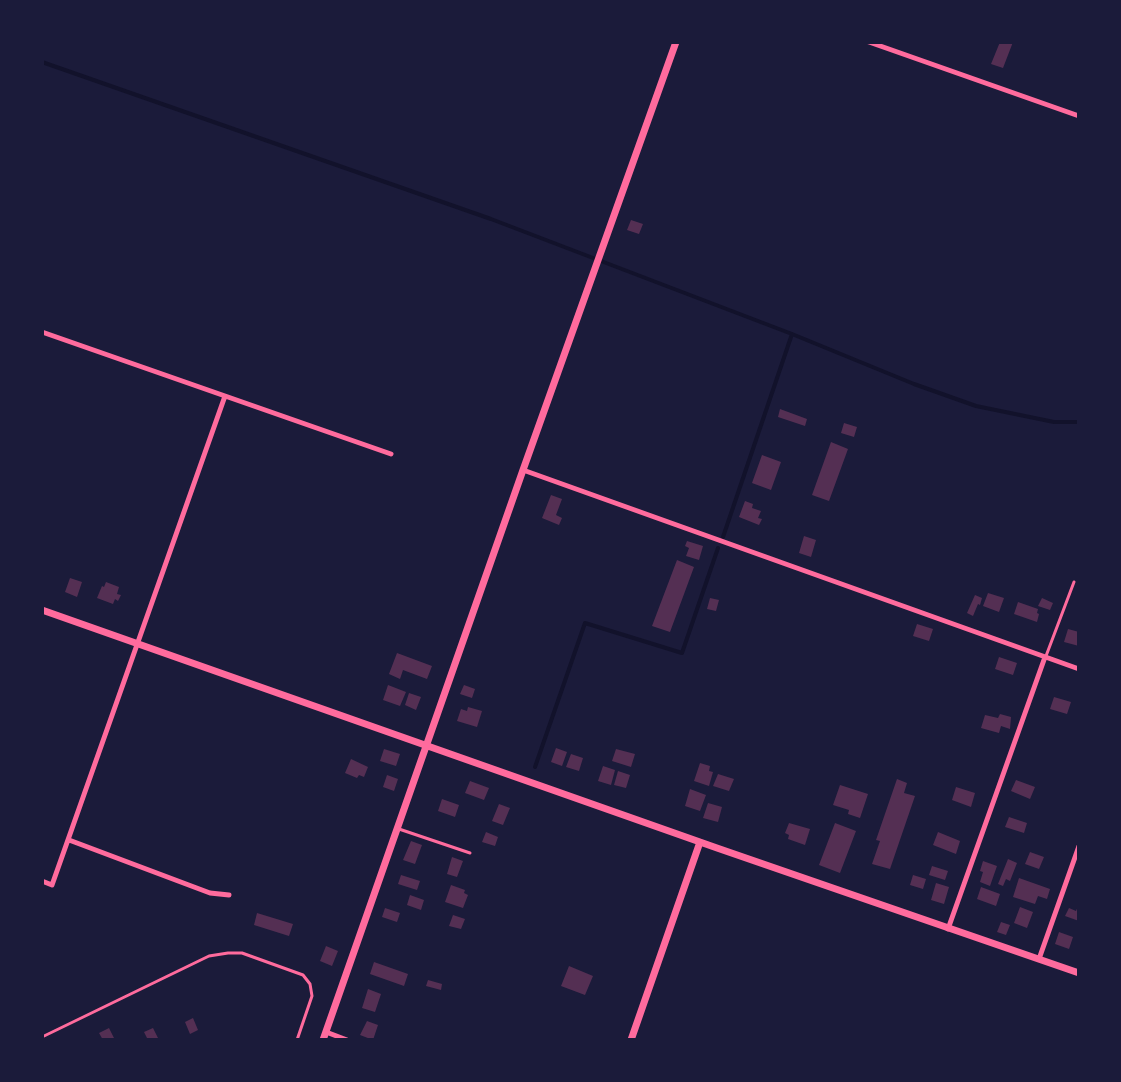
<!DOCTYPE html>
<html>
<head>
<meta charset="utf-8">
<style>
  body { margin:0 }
  #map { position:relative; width:1121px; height:1082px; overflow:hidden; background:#1b1b3a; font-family:"Nunito Sans",sans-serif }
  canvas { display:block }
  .frame { position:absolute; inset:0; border:44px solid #1b1b3a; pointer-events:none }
</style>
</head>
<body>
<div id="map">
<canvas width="1121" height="1082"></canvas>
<div class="frame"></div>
</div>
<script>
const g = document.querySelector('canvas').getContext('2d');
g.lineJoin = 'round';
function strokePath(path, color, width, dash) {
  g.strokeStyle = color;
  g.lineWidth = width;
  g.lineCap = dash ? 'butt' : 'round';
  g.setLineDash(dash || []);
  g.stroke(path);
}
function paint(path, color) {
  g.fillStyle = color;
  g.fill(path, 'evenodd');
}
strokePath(new Path2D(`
  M42 62 491 219 792 334 914 384 976 406 1054 422H1079
  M723 537 792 334
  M535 767 585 623 682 653 718 548`), '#12122b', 4);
paint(new Path2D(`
  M1000 42H1013L1003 68 991 64Z
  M631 220 643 224 639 234 627 230Z
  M780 409 807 419 805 426 778 417Z
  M844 423 857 427 854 437 841 433Z
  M831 442 848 449 829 501 812 495Z
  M762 455 781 462 771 490 752 483Z
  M551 495 562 499 556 515 562 518 559 525 542 518Z
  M745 501 753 504 752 508 761 511 758 518 762 519 759 525 739 517Z
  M804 536 816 540 811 557 799 553Z
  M687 541 703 546 699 560 686 556 689 548 685 546Z
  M677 560 694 567 670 632 652 626Z
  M70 578 82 582 77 597 65 592Z
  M106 582 119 587 117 594 121 595 118 601 115 599 113 604 97 598 102 586 104 587Z
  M988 593 1004 598 999 612 983 606Z
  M975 595 982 598 980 605 978 604 973 616 967 613Z
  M710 598 719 600 716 611 707 609Z
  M1042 598 1053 603 1050 610 1038 606Z
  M1018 602 1038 609 1037 613 1039 614 1037 622 1014 614Z
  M917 624 933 629 929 641 913 636Z
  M1068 629 1079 632V646L1064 642Z
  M397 653 432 666 427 679 403 670 400 679 389 674Z
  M999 657 1017 663 1013 675 995 669Z
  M388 685 406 692 400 706 383 700Z
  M464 685 475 689 472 698 460 694Z
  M409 693 421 697 416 710 405 705Z
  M1054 697 1071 702 1067 714 1050 709Z
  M468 707 482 711 477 727 457 721 461 709 467 711Z
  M1000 714 1011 717 1010 729 1001 726 999 733 981 728 985 715 998 718Z
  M556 748 567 752 562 766 551 762Z
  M384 749 400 754 396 766 380 761Z
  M616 749 635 754 631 767 612 761Z
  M571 754 583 758 579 771 566 767Z
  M351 759 368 767 364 777 359 775 357 778 345 773Z
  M700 763 710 766 709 771 713 772 709 786 694 781Z
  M603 766 615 770 611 785 598 781Z
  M618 771 630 775 626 788 614 785Z
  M718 774 734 779 729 791 713 786Z
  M387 775 398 779 394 791 383 787Z
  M897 779 907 783 904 793 915 796 890 869 872 864 880 841 876 840Z
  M1016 780 1035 787 1030 799 1011 791Z
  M470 781 489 788 484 800 465 793Z
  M840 785 868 794 860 818 848 814 849 810 833 805Z
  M956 787 975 793 971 807 952 800Z
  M690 789 706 795 700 811 685 806Z
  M442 799 459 805 455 817 438 811Z
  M708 803 722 807 718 822 703 818Z
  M499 804 510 808 503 825 492 821Z
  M1009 817 1027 823 1024 833 1005 827Z
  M789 823 810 829 805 845 788 839 789 835 785 833Z
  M835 823 856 831 840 873 819 865Z
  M486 832 498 837 495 846 482 842Z
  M938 832 960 841 956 854 933 845Z
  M411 841 422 845 415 864 403 860Z
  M1030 852 1044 857 1039 869 1025 864Z
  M452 857 463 861 457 877 447 874Z
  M1008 859 1017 863 1010 881 1006 879 1003 886 998 884Z
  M983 861 997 866 990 886 980 882 983 872 980 871Z
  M932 866 948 871 945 880 929 875Z
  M401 875 420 881 417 890 398 884Z
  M913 875 926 879 923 889 910 885Z
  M1019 878 1050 889 1047 899 1038 896 1035 904 1013 897Z
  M936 883 949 887 944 904 931 900Z
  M451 885 465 890 464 893 468 895 463 908 445 902Z
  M981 887 1000 894 996 906 977 899Z
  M410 895 424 900 421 910 407 905Z
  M1079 904V921L1065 916 1069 908 1076 911Z
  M1020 907 1033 912 1027 928 1014 923Z
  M385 908 400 913 397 922 382 917Z
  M257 913 293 924 289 936 254 925Z
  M453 915 465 919 461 929 449 926Z
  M1001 922 1010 925 1006 935 997 932Z
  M1059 932 1073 937 1069 949 1055 944Z
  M326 946 338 951 332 966 320 961Z
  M374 962 408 974 404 986 370 974Z
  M569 966 593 976 585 995 561 986Z
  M428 980 442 984 441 990 426 986Z
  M368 989 381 994 375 1012 362 1008Z
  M193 1018 198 1030 190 1034 185 1022Z
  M367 1021 378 1025 373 1040 360 1035Z
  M109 1028 115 1040H103L99 1033Z
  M153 1028 159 1040H148L144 1032Z`), '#542f53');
strokePath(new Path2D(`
  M1046 656 1074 582
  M399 829 470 853
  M42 1037 209 956 228 953H242L303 975 310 984 312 996 297 1040`), '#ff6b9d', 3);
strokePath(new Path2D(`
  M869 42 1079 116
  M42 332 391 454
  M523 470 1079 669
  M69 840 210 893 229 895
  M42 881 52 885 225 396
  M948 929 1045 657
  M1039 959 1079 846
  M326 1032 347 1040`), '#ff6b9d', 5);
strokePath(new Path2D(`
  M42 610 717 848 1079 973
  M323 1040 523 470 676 42
  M631 1040 700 842`), '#ff6b9d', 7);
</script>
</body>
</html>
